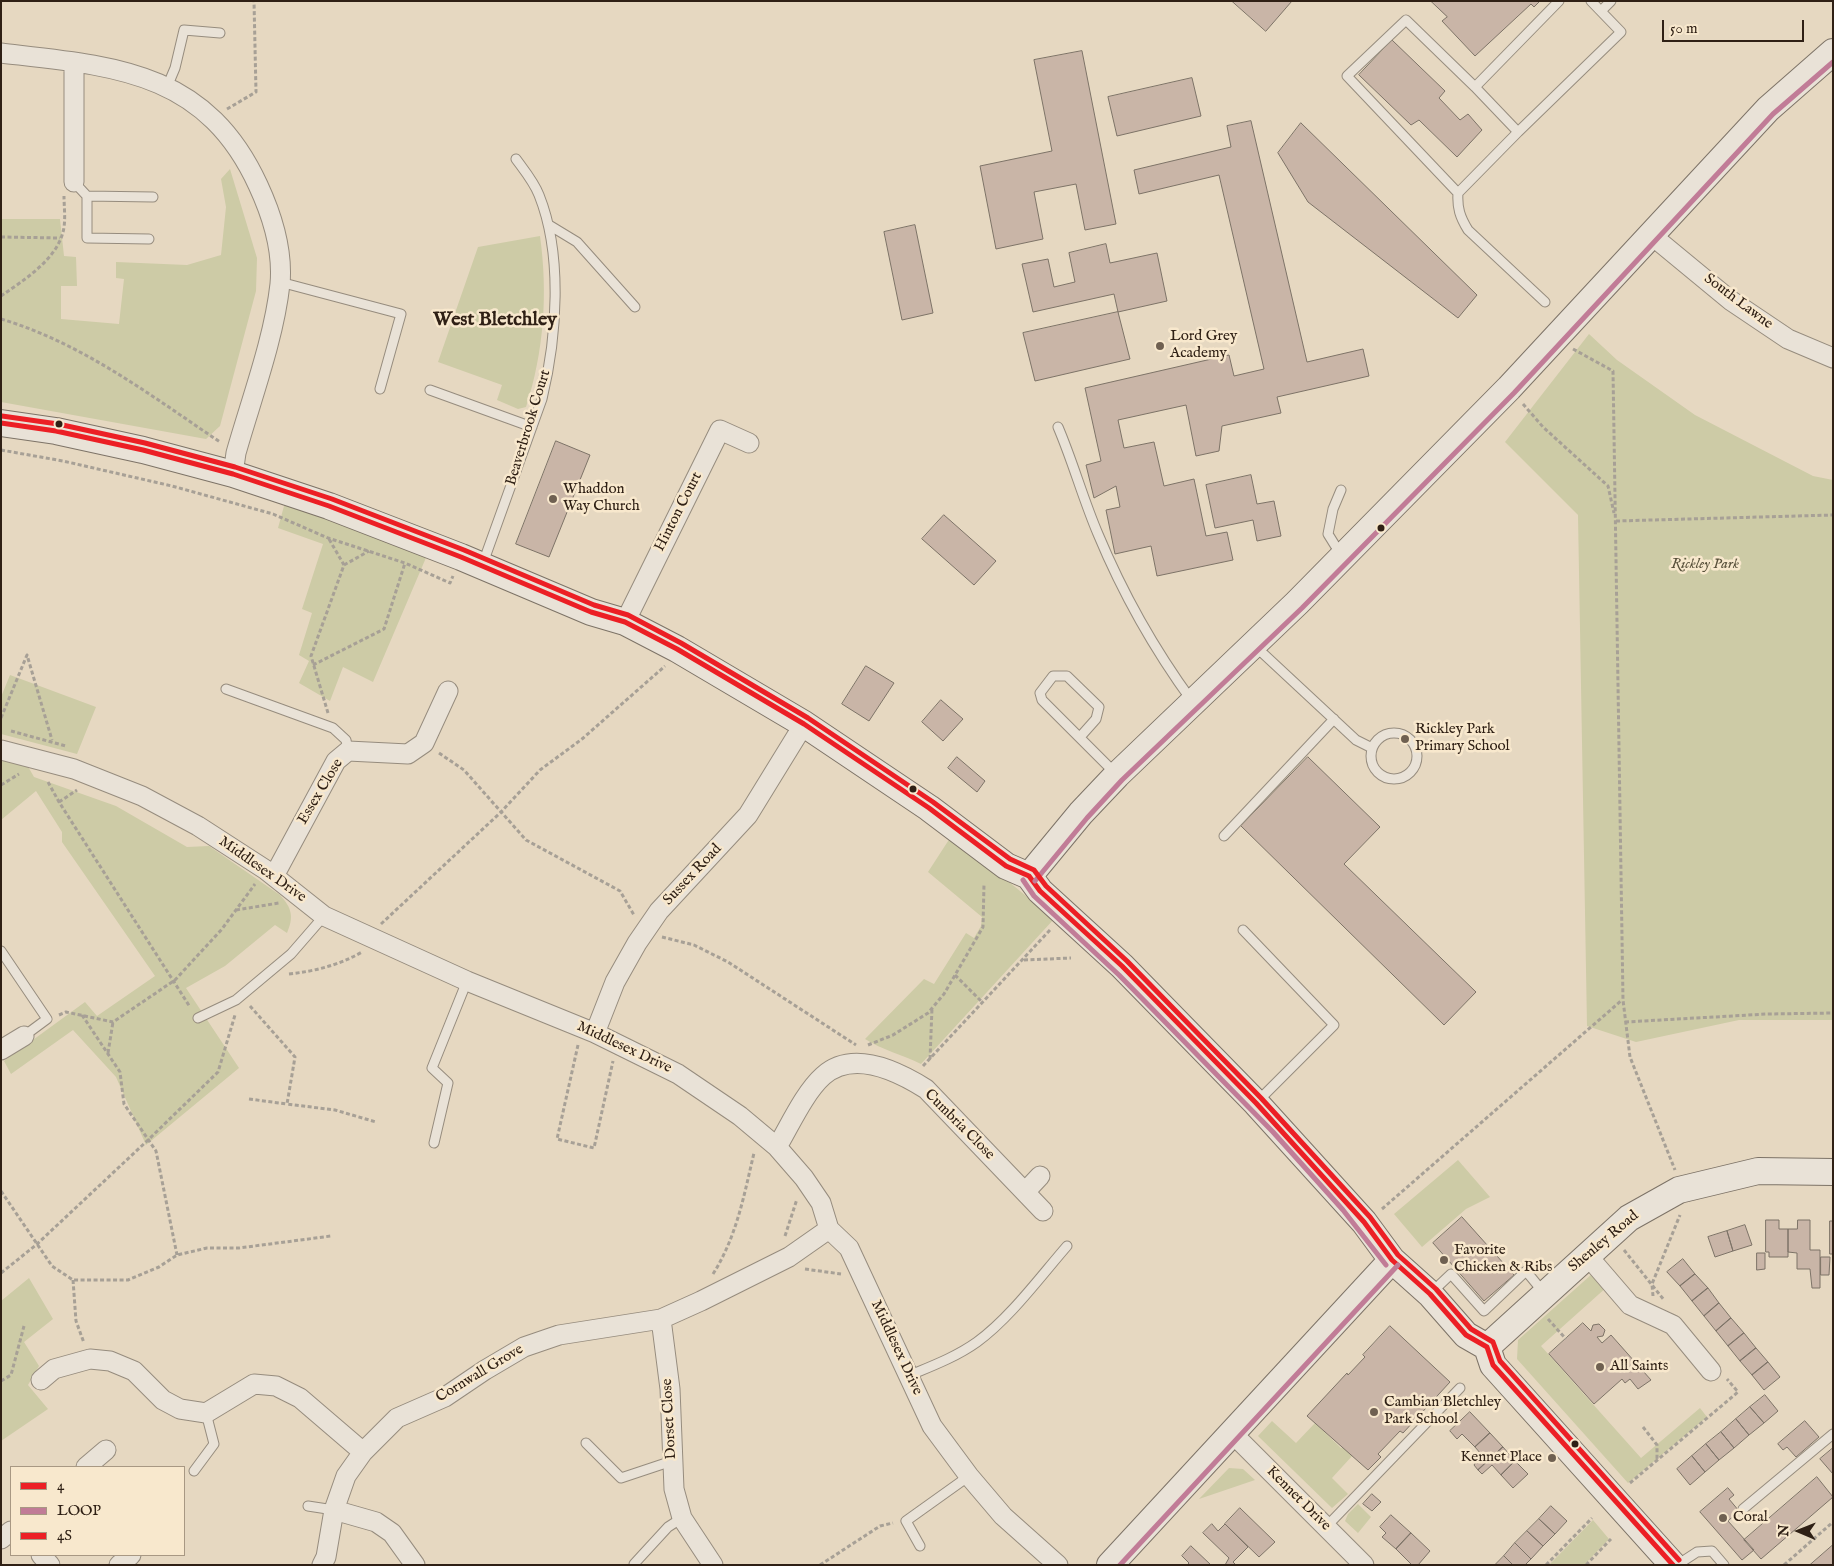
<!DOCTYPE html>
<html>
<head>
<meta charset="utf-8">
<style>
  body { margin:0 }
  #map { position:relative; width:1834px; height:1566px; overflow:hidden; background:#e6d8c1; font-family:"IM FELL English",serif }
  canvas { display:block }
  .frame { position:absolute; inset:0; border:2px solid #2f2015; pointer-events:none }
  .legend { position:absolute; left:10px; top:1466px; width:175px; height:90px; box-sizing:border-box; background:#f8e8cd; border:1px solid #a89883; margin:0; padding:6px 9px; list-style:none; font-size:15px; color:#2f2015 }
  .legend li { display:flex; align-items:center; gap:10px; height:25px }
  .legend b { width:25px; border:1px solid #a89883 }
  .north { position:absolute; left:1774px; top:1506px; width:50px; height:50px; -webkit-text-stroke:4px #f8e8cd; paint-order:stroke; rotate:271deg; font-size:14px; font-weight:700; line-height:20px; text-align:center; color:#2f2015 }
  .north::after { content:''; display:block; margin:auto; width:18px; height:22px; background:#2f2015; clip-path:polygon(50% 0,100% 100%,50% 72%,0 100%) }
  .scale { position:absolute; left:1662px; top:20px; width:142px; height:22px; box-sizing:border-box; border:2px solid #2f2015; border-top:0; padding-left:6px; font-size:15px; line-height:18px; white-space:nowrap; color:#2f2015; -webkit-text-stroke:4px #f8e8cd; paint-order:stroke }
</style>
</head>
<body>
<div id="map">
<canvas width="1834" height="1566"></canvas>
<div class="frame"></div>
<ul class="legend">
<li><b style="height:6px;background:#ec1f25"></b>4</li>
<li><b style="height:6px;background:#c17c97"></b>LOOP</li>
<li><b style="height:6px;background:#ec1f25"></b>4S</li>
</ul>
<div class="north">N</div>
<div class="scale">50 m</div>
</div>
<script>
const g = document.querySelector('canvas').getContext('2d');
g.lineJoin = 'round';
function paint(path, color) {
  g.fillStyle = color;
  g.fill(path, 'evenodd');
}
function strokePath(path, color, width, dash) {
  g.strokeStyle = color;
  g.lineWidth = width;
  g.lineCap = dash ? 'butt' : 'round';
  g.setLineDash(dash || []);
  g.stroke(path);
}
function label(font, color, halo, rows, align = 'center') {
  g.font = font + ' "IM FELL English",serif';
  g.lineWidth = 5;
  g.setLineDash([]);
  g.textBaseline = 'middle';
  g.strokeStyle = halo;
  g.fillStyle = color;
  for (const [text, x, y, turn = 0] of rows) {
    g.save();
    g.translate(x, y);
    g.rotate((+turn || 0) * Math.PI / 180);
    g.textAlign = isNaN(turn) ? turn : align;
    if (halo) g.strokeText(text, 0, 0);
    g.fillText(text, 0, 0);
    g.restore();
  }
}
paint(new Path2D(`
  M230 169 257 258 256 291 220 426 206 439 1 402V219H60L64 256 76 257 77 286H61V319L119 324 124 279 116 278V262L187 265 221 255 226 207 221 179Z
  M540 236C548 293 544 352 526 407L518 409 497 400 502 385 438 362 478 247Z
  M1589 334 1617 360 1695 415 1813 476 1833 480V1020H1739L1636 1042 1587 1026 1578 515 1505 442Z
  M287 495 428 553 373 682 343 667 330 701 299 683 309 661 299 655 312 613 302 609 323 544 278 528Z
  M10 675 96 707 77 754 1 734V697Z
  M5 756 26 763 34 777 116 806 187 847 209 846 280 895C292 908 294 917 287 933L275 925 225 966 186 988 239 1068 146 1145 116 1077 73 1030 11 1074 4 1061 85 1002 97 1016 155 976 62 842V832L36 791 1 820V763Z
  M952 835 1054 919 921 1064C903 1055 882 1050 865 1039L924 979 934 984 966 933 974 938 981 926 982 917 928 872Z
  M1458 1160 1490 1197 1466 1209 1422 1247 1394 1214Z
  M1592 1274 1608 1286 1541 1346 1641 1458 1700 1408 1707 1417 1628 1483 1517 1359 1518 1340Z
  M29 1278 53 1319 24 1342 39 1366 28 1385 48 1409 1 1441V1301Z
  M1272 1421 1296 1443 1315 1423 1341 1448 1343 1447 1353 1455 1332 1478 1348 1494 1332 1508 1258 1436Z
  M1229 1468 1243 1469 1255 1480 1199 1499Z
  M1358 1504 1371 1517 1358 1533 1345 1521 1348 1514Z
  M1593 1520 1609 1539 1584 1565H1549Z`), '#cdcba6');
const building = new Path2D(`
  M1232 1H1292L1266 31Z
  M1431 1H1540L1534 7 1531 4 1475 56 1442 21 1447 17Z
  M1392 40 1445 91 1439 98 1460 120 1468 114 1482 130 1457 157 1419 120 1411 125 1359 75Z
  M1082 51 1116 224 1085 230 1076 184 1034 192 1043 239 996 249 980 166 1052 151 1034 60Z
  M1192 78 1201 116 1117 136 1108 97Z
  M1251 121 1307 362 1363 349 1369 376 1277 397 1281 413 1222 426 1219 451 1196 456 1186 405 1118 420 1124 448 1154 442 1164 486 1194 479 1206 536 1227 532 1233 560 1157 576 1151 546 1115 554 1106 510 1120 507 1116 486 1094 498 1086 465 1101 461 1085 388 1229 355 1234 376 1264 369 1219 175 1139 194 1134 170 1231 147 1227 126Z
  M1301 123 1477 295 1458 318 1308 202 1278 153Z
  M915 225 933 313 902 320 884 232Z
  M1106 244 1110 263 1157 253 1167 301 1118 312 1114 294 1033 312 1022 264 1048 259 1054 287 1075 282 1069 253Z
  M1118 312 1130 359 1035 381 1023 333Z
  M556 441 590 455 549 557 516 544Z
  M1251 475 1257 504 1274 501 1281 536 1257 541 1253 520 1215 528 1206 485Z
  M944 515 996 561 974 585 922 539Z
  M866 666 894 683 869 721 842 704Z
  M941 700 963 719 943 741 922 722Z
  M957 757 985 781 977 792 948 768Z
  M1308 757 1380 827 1344 864 1476 992 1444 1025 1241 826Z
  M1462 1217 1514 1275 1484 1301 1433 1243Z
  M1766 1220H1779V1229H1788V1257H1769V1252H1766Z
  M1798 1220H1810V1250H1820V1288H1812L1810 1269H1797V1253L1788 1252V1229H1797Z
  M1830 1221H1833V1254H1830Z
  M1745 1225 1752 1245 1733 1251 1727 1231Z
  M1727 1231 1733 1251 1715 1257 1708 1237Z
  M1757 1253H1765V1269L1757 1270Z
  M1821 1257H1830L1829 1275H1821Z
  M1683 1259 1695 1274 1680 1286 1667 1272Z
  M1695 1274 1708 1288 1692 1301 1680 1286Z
  M1708 1288 1719 1303 1704 1316 1692 1301Z
  M1719 1303 1731 1318 1716 1331 1704 1316Z
  M1731 1318 1744 1333 1728 1346 1716 1331Z
  M1583 1323 1591 1331 1593 1325 1599 1324 1605 1330 1603 1336 1597 1337 1602 1343 1611 1335 1651 1380 1638 1389 1630 1379 1625 1383 1622 1379 1594 1404 1549 1354Z
  M1390 1326 1450 1382 1403 1433 1400 1431 1378 1454 1381 1457 1368 1470 1307 1416 1347 1373 1348 1375 1365 1357 1363 1355Z
  M1744 1333 1756 1348 1740 1361 1728 1346Z
  M1756 1348 1768 1362 1752 1375 1740 1361Z
  M1768 1362 1780 1377 1764 1390 1752 1375Z
  M1765 1395 1778 1411 1764 1423 1750 1407Z
  M1750 1407 1764 1423 1749 1435 1736 1419Z
  M1470 1412 1490 1433 1475 1447 1462 1434 1457 1439 1450 1431Z
  M1736 1419 1749 1435 1734 1448 1721 1432Z
  M1805 1421 1819 1437 1796 1457 1787 1447 1783 1450 1778 1444Z
  M1721 1432 1734 1448 1719 1460 1706 1444Z
  M1490 1433 1503 1447 1478 1470 1474 1465 1481 1454 1475 1447Z
  M1706 1444 1719 1460 1705 1472 1692 1456Z
  M1503 1447 1515 1461 1501 1475 1492 1465 1482 1474 1478 1470Z
  M1833 1448V1474L1820 1459Z
  M1692 1456 1705 1472 1690 1485 1677 1469Z
  M1515 1461 1528 1474 1513 1488 1501 1475Z
  M1817 1477 1833 1497 1761 1559 1744 1540Z
  M1728 1488 1734 1495 1729 1499 1739 1511 1728 1521 1754 1550 1742 1560 1700 1512Z
  M1372 1494 1381 1502 1372 1511 1363 1504Z
  M1551 1506 1567 1521 1555 1534 1539 1519Z
  M1240 1508 1275 1542 1259 1557 1225 1524Z
  M1391 1515 1411 1533 1396 1549 1382 1537 1386 1533 1380 1527Z
  M1539 1519 1555 1534 1543 1546 1527 1531Z
  M1212 1524 1218 1531 1225 1524 1248 1547 1233 1562 1236 1565H1225L1229 1558 1203 1533Z
  M1527 1531 1543 1546 1531 1559 1515 1543Z
  M1411 1533 1430 1551 1418 1565H1412L1396 1549Z
  M1515 1543 1531 1559 1525 1565H1513L1504 1556Z
  M1833 1545V1565H1810Z
  M1191 1546 1211 1565H1187L1189 1563 1182 1556Z
  M1504 1556 1513 1565H1495Z`);
paint(building, '#c9b5a7');
strokePath(building, '#7d7367', 1);
const lane = new Path2D(`
  M1559 1 1475 87 1518 132 1621 32 1591 1
  M1601 11 1611 1
  M167 87 175 68 184 30 220 33
  M1475 87 1406 20 1347 76 1458 193 1518 132
  M74 182 87 196 153 197
  M1458 193C1457 208 1460 217 1468 230L1545 302
  M87 196V238L149 239
  M549 225 577 242 635 307
  M280 282 401 314 380 389
  M430 390 532 427
  M1058 427C1073 462 1083 499 1098 534 1123 594 1154 649 1192 701
  M1341 555 1328 534 1333 509 1341 490
  M483 563 542 399C557 337 563 255 539 195 534 182 524 170 516 159
  M1255 646 1356 740 1372 748
  M226 689 333 728 346 740 348 751
  M1371 756a23 23 0 1 1 46 0a23 23 0 1 1-46 0Z
  M1080 737 1096 719 1099 707 1067 676H1053L1040 693 1042 700 1116 774
  M1224 836 1334 719
  M1243 930 1334 1025 1258 1101
  M1 951 47 1019 24 1036
  M198 1018 236 1000 291 954 324 916
  M434 1143 448 1083 432 1068 467 981
  M1432 1292 1451 1274 1484 1311 1526 1271 1544 1293
  M908 1376C932 1366 956 1357 977 1342 1010 1318 1040 1277 1067 1246
  M586 1443 621 1478 672 1461
  M194 1471 214 1444 206 1413
  M308 1506 334 1510
  M1743 1509 1833 1434
  M1326 1527 1460 1388
  M920 1546 906 1521 969 1476
  M634 1564 668 1527 682 1518
  M1677 1565 1697 1552 1712 1551 1724 1565`);
const street = new Path2D(`
  M1 53C113 66 205 70 258 185 272 215 283 251 280 284 274 339 251 400 236 453L233 474
  M74 182V62
  M1650 234 1730 300 1788 339 1833 358
  M625 622 720 430 749 443
  M1 750 74 769 142 796 198 826 266 870 324 916 467 981 595 1033 678 1074 740 1116 777 1147 804 1178 821 1203 829 1229 849 1248 932 1426 969 1476 1003 1516 1058 1565
  M274 876 336 761 348 751 408 754 424 743 448 691
  M595 1033 615 982 637 943 659 911 748 815 804 724
  M1 1050 24 1036
  M777 1147C790 1125 805 1092 823 1076 853 1049 899 1072 926 1089L1043 1211
  M1025 1192 1040 1176
  M1587 1255 1630 1305 1673 1325 1711 1371
  M661 1319 670 1389 674 1489 682 1518 713 1565
  M41 1380 54 1369 90 1359 110 1361 134 1371 163 1400 180 1409 206 1413 254 1384 276 1386 300 1398 363 1452
  M1232 1433 1364 1565
  M86 1467 106 1450
  M334 1510 376 1522 392 1533 415 1565
  M1 1539 11 1531
  M41 1555 50 1565
  M119 1565 131 1555
  M322 1565 326 1557 334 1510 346 1476 363 1452 397 1418 445 1397 485 1370 524 1347 559 1335 661 1319 701 1301 789 1257 829 1229`);
const secondary = new Path2D(`
  M1 423 56 431 143 450 233 474 329 506 461 557 591 612 625 622 677 649 804 724 929 808 1006 866 1029 876 1040 891 1122 966 1256 1103 1364 1222 1392 1260 1430 1294 1466 1335 1487 1347 1493 1365 1673 1565
  M1029 876 1081 813 1117 775 1297 603 1509 388 1768 109 1833 52
  M1487 1347 1629 1218 1679 1190 1758 1171 1833 1172
  M1110 1565 1392 1260`);
strokePath(lane, '#968c7e', 11);
strokePath(street, '#968c7e', 21);
strokePath(secondary, '#7d7367', 28);
strokePath(new Path2D(`
  M227 109 256 92 254 1
  M1 237 60 238
  M1 296C24 280 56 260 63 232 66 221 64 207 64 196
  M1 319C82 343 150 395 220 442
  M1573 349 1613 371 1623 1000 1630 1057 1675 1170
  M1523 404 1543 427 1608 486 1614 513
  M1 450 63 461 172 486 273 514 328 538 405 563 450 583 453 576
  M1616 521 1833 515
  M344 565 369 551
  M313 665 384 629 405 563
  M328 713 311 656 344 565 329 539
  M1 718 27 655 52 740
  M11 731 66 746
  M439 753 464 770 526 840 620 891 634 915
  M48 782 59 802 190 1007
  M1 785 19 774
  M59 802 77 790
  M236 910 279 903
  M381 924 500 813 540 770 582 739 665 666
  M662 937 694 945 728 962 856 1045
  M1024 960 1071 958
  M289 974C316 971 339 965 362 952
  M955 975 983 1003
  M250 1006 295 1057 287 1104 335 1110 376 1122
  M59 1015 66 1012 113 1022 175 980 222 929 255 884
  M82 1015 120 1072 124 1104 156 1151 177 1255
  M1625 1022 1767 1014 1833 1013
  M578 1045 557 1139 594 1148 613 1061
  M868 1045 893 1035 928 1013 944 994 983 927 984 884
  M108 1053 113 1022
  M930 1059 932 1008
  M923 1066 1050 930
  M249 1099 287 1104
  M1 1191 52 1266 73 1280H128L159 1267 177 1255 207 1248H239L331 1236
  M1382 1209 1622 1000
  M785 1236 797 1199
  M1624 1250 1664 1300
  M805 1269 841 1274
  M1 1273 36 1245 148 1140 218 1072 235 1015
  M713 1274C737 1236 744 1195 754 1153
  M73 1280 76 1321 84 1343
  M1653 1296 1652 1284 1680 1215
  M1548 1319 1566 1339
  M1 1381 11 1375 24 1326
  M1643 1427 1657 1445V1460
  M1630 1483 1738 1392 1727 1379
  M820 1565 880 1526 893 1523
  M1546 1565 1592 1518
  M1586 1565 1611 1539
  M1784 1565 1833 1522`), '#a7a096', 3, [4, 2.5]);
strokePath(lane, '#e9e2d7', 9);
strokePath(street, '#e9e2d7', 19);
strokePath(secondary, '#e9e2d7', 26);
strokePath(new Path2D(`
  M1 423 56 431 143 450 233 474 329 506 461 557 591 612 625 622 677 649 804 724 929 808 1006 866 1029 876 1040 891 1122 966 1256 1103 1364 1222 1392 1260 1430 1294 1466 1335 1487 1347 1493 1365 1673 1565`), '#ec1f25', 5);
strokePath(new Path2D(`
  M1023 880 1034 896 1119 975 1273 1132 1343 1210 1386 1265
  M1035 881 1087 818 1122 780 1302 608 1514 393 1773 114 1833 62
  M1120 1565 1398 1265`), '#c17c97', 5);
strokePath(new Path2D(`
  M2 416 58 424 145 443 235 467 332 499 464 550 594 605 628 615 681 643 808 718 933 802 1010 859 1034 870 1046 886 1127 961 1261 1098 1370 1217 1398 1255 1436 1289 1471 1329 1493 1342 1500 1361 1679 1560`), '#ec1f25', 5);
for (const [x, y, r, color] of [
  [1160,346,5,"#6f6051"],
  [59,424,4.5,"#2f2015"],
  [553,499,5,"#6f6051"],
  [1381,528,4.5,"#2f2015"],
  [1405,739,5,"#6f6051"],
  [913,789,4.5,"#2f2015"],
  [1444,1260,5,"#6f6051"],
  [1600,1367,5,"#6f6051"],
  [1374,1412,5,"#6f6051"],
  [1575,1444,4.5,"#2f2015"],
  [1552,1458,5,"#6f6051"],
  [1723,1518,5,"#6f6051"]
]) {
  const dot = new Path2D();
  dot.arc(x, y, r, 0, 2 * Math.PI);
  g.fillStyle = color;
  g.fill(dot);
  strokePath(dot, '#f8e8cd', 2);
}
label('15px', '#2f2015', '#f8e8cd', [
  ["South Lawne",1738,302,37],
  ["Beaverbrook Court",529,428,-73],
  ["Hinton Court",679,512,-63],
  ["Essex Close",321,792,-59],
  ["Middlesex Drive",262,870,35],
  ["Sussex Road",693,875,-47],
  ["Middlesex Drive",624,1048,25],
  ["Cumbria Close",959,1125,45],
  ["Shenley Road",1604,1242,-40],
  ["Middlesex Drive",896,1348,65],
  ["Cornwall Grove",480,1374,-31],
  ["Dorset Close",670,1419,-93],
  ["Kennet Drive",1298,1499,45]
]);
label('15px', '#2f2015', '#f8e8cd', [
  ["Lord Grey",1170,337],
  ["Academy",1170,354],
  ["Whaddon",563,490],
  ["Way Church",563,507],
  ["Rickley Park",1415,730],
  ["Primary School",1415,747],
  ["Favorite",1454,1251],
  ["Chicken & Ribs",1454,1268],
  ["All Saints",1610,1367],
  ["Cambian Bletchley",1384,1403],
  ["Park School",1384,1420],
  ["Kennet Place",1542,1458,"right"],
  ["Coral",1733,1518]
], 'left');
label('italic 15px', '#58503a', '#f8e8cd', [
  ["Rickley Park",1705,565]
]);
label('bold 20px', '#2f2015', '#f8e8cd', [
  ["West Bletchley",495,321]
]);
</script>
</body>
</html>
